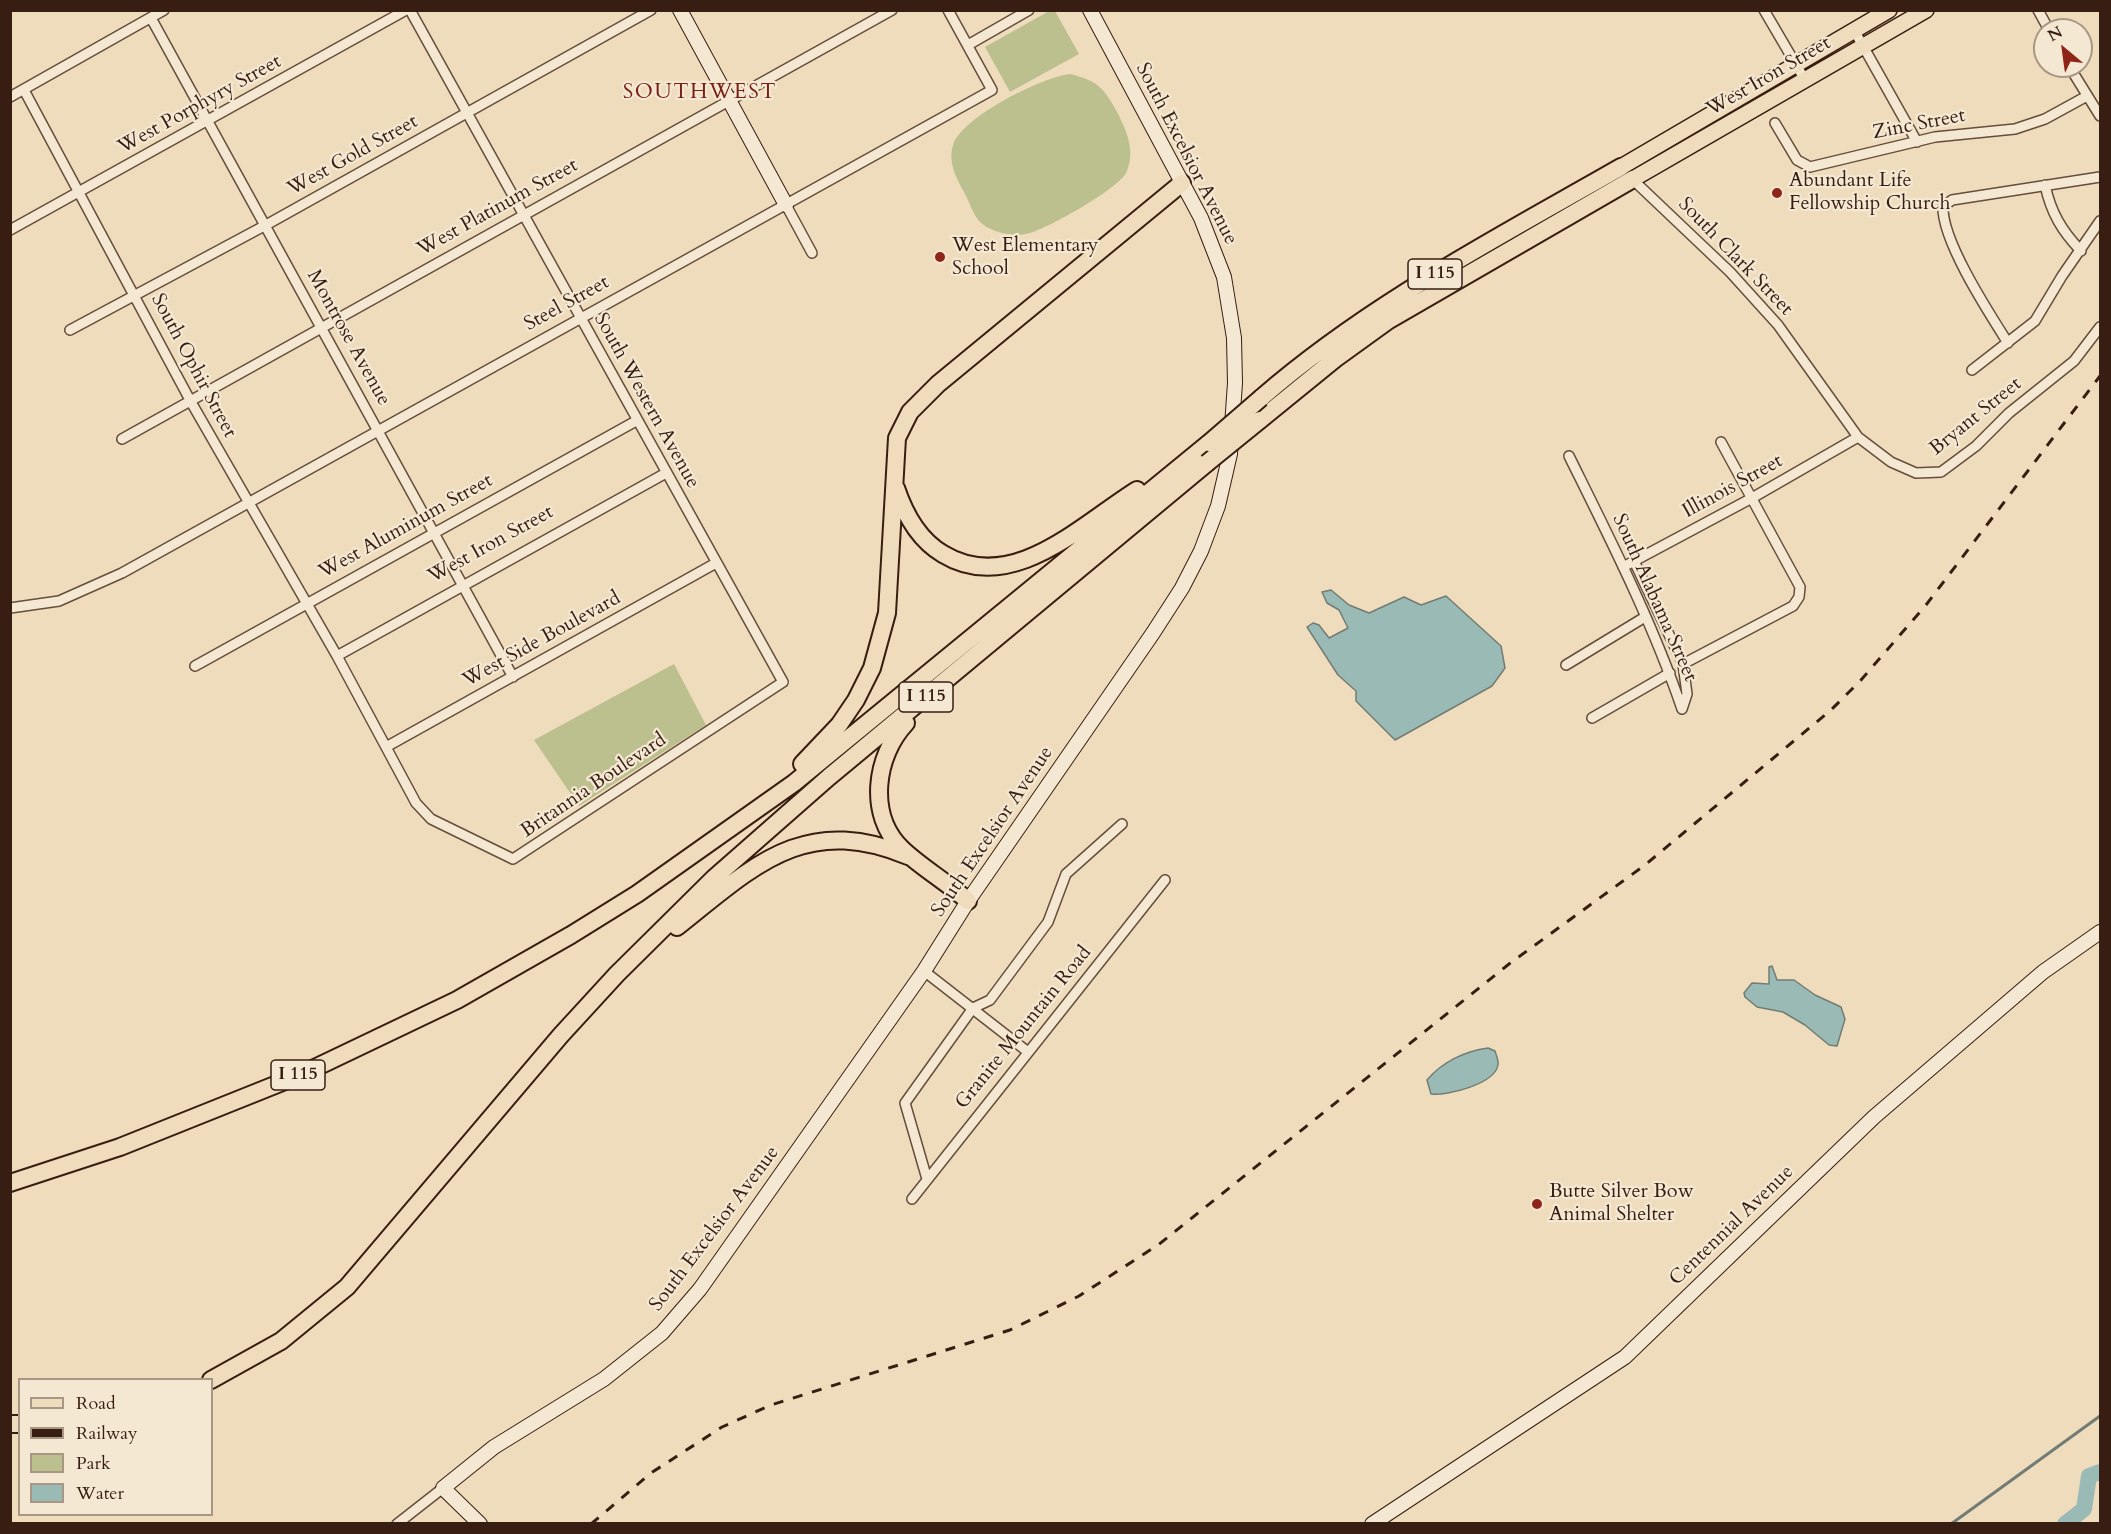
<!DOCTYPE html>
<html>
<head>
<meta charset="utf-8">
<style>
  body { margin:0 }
  #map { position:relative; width:2111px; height:1534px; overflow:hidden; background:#eedcbc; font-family:Cardo,serif }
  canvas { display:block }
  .frame { position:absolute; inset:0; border:12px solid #381d12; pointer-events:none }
  .legend { position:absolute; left:18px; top:1378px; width:195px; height:138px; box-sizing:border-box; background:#f4e8d3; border:2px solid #a99786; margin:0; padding:8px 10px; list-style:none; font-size:18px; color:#381d12 }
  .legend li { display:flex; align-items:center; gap:12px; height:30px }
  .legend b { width:30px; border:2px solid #a99786 }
  .north { position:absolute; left:2033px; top:18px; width:60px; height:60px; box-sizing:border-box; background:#f4e8d3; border:2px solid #a99786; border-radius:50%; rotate:331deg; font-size:16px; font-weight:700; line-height:24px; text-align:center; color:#381d12 }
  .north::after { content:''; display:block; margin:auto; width:21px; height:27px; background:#8f2418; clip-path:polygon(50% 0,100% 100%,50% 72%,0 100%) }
</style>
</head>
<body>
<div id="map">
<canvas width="2111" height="1534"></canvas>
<div class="frame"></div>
<ul class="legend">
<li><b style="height:8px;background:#eedcbc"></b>Road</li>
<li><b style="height:8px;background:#381d12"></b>Railway</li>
<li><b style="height:16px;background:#bcbf8e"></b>Park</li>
<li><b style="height:16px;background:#9abbb5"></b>Water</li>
</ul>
<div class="north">N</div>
</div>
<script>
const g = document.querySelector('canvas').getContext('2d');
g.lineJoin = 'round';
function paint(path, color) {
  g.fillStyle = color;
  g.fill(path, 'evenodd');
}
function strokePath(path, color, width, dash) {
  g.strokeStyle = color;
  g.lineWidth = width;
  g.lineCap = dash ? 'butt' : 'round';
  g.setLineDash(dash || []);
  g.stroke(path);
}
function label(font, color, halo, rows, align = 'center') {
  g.font = font + ' Cardo,serif';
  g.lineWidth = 4.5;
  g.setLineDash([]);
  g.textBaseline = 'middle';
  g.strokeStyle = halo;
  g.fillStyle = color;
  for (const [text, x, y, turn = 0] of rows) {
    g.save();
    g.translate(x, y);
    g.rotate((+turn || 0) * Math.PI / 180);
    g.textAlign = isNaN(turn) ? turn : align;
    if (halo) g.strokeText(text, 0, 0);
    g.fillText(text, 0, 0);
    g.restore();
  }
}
paint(new Path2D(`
  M1051 10 1055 11 1079 54 1010 92 985 47Z
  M1070 74C1098 81 1104 88 1117 112 1127 131 1136 152 1126 173 1118 189 1044 231 1026 234 1011 237 990 232 979 221 973 214 969 201 964 192 956 177 948 163 953 145 962 117 1042 77 1070 74Z
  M674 664 706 725 579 806 534 740Z`), '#bcbf8e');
const water = new Path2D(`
  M1331 590 1349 605 1369 613 1404 597 1421 605 1446 596 1501 646 1505 668 1492 686 1395 740 1356 701V691L1338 675 1307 627 1313 623 1319 625 1329 638 1348 628 1339 610 1327 603 1322 592Z
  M1772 966 1777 980H1794L1815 995 1841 1007 1845 1019 1837 1046 1829 1045 1805 1025 1783 1012 1757 1007 1745 997 1744 993 1752 983 1769 984V967Z
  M1488 1048 1495 1051C1496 1055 1499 1061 1498 1065 1495 1084 1447 1096 1431 1094L1427 1080C1442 1062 1465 1051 1488 1048Z`);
paint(water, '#9abbb5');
strokePath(water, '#737c74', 1.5);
strokePath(new Path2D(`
  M1951 1524 2100 1416`), '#737c74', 3);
strokePath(new Path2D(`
  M2065 1524 2084 1509 2089 1476 2100 1472`), '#9abbb5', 16);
const street = new Path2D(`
  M1764 10 1805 80
  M2038 10 2049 30
  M151 18 513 677
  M1854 30 1917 142
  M968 45 1029 10
  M2069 66 2100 116
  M24 90 191 402 337 656 416 803 431 819 513 859 783 682 410 10
  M10 97 164 10
  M1775 123 1797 160 1810 167 1935 137 2015 129 2045 119 2087 96
  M1630 177 1730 272 1778 325 1858 437 1891 462 1916 473 1941 472 1976 446 2009 413 2074 361 2100 327
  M2045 185C2051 213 2062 231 2081 251
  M786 205 812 253
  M10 230 406 10
  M70 330 266 225 651 10
  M2008 343C1989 313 1942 241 1943 207L1952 200 2100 177
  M1972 370 2035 321 2062 276 2100 221
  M122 439 892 10
  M1569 456C1610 539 1652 621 1682 709
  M1634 561 1683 664 1687 694 1682 709
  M1623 567 1752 498 1858 437
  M10 608 59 601 122 573 992 90 948 10
  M337 656 666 473
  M1683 664 1793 606 1799 597 1800 587 1721 442
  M1566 665 1645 617
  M195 666 636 421
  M1592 718 1670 673
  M386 747 716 563
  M924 971 1028 1052
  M927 1179 905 1103 973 1008 990 1000 1048 922 1066 874 1122 824
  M912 1199 1165 880
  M397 1524 443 1488`);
const secondary = new Path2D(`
  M680 10 786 205
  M480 1524 443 1488 494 1447 604 1379 662 1333 700 1289 924 971 968 901 1153 633 1182 588 1201 551 1218 506 1230 454 1235 383 1234 338 1224 277 1201 218 1090 10
  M1372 1524 1625 1357 1874 1117 2043 972 2100 932`);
const primary = new Path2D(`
  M1621 167 1889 10
  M1633 179 1926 10`);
const highway = new Path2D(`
  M1261 398C1369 304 1497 238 1621 167
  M1260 420 1335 359 1389 320 1633 179
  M896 488C905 515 919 540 943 554 1012 596 1082 524 1137 490
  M906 723C875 756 867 815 902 849 922 868 947 882 968 901
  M802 764 839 725 856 700 872 668 887 613 897 438 910 412 938 384 1182 183
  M677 927C754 866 804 813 908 856
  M10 1183 120 1147 300 1075 457 1000 571 935 637 894 794 783 1209 443
  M211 1380 281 1341 347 1287 561 1035 617 974 714 878 829 777 1207 463
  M10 1424H20`);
strokePath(street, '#664d3c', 12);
strokePath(secondary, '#381d12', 16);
strokePath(primary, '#381d12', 18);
strokePath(highway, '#381d12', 20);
strokePath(street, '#f4e8d3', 9);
strokePath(secondary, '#f4e8d3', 14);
strokePath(primary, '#eedcbc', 15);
strokePath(highway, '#eedcbc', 16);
strokePath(new Path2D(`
  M591 1524 651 1473 722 1427 771 1405 1010 1330 1079 1296 1158 1245 1509 964 1645 865 1831 710 1861 680 1926 605 2100 376`), '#381d12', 3, [10, 10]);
const highwayBridge = new Path2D(`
  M1209 443 1261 398
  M1207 463 1260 420`);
strokePath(highwayBridge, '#381d12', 20, []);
strokePath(highwayBridge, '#eedcbc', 16);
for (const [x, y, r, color] of [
  [1777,193,6,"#8f2418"],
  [940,257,6,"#8f2418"],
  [1537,1204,6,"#8f2418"]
]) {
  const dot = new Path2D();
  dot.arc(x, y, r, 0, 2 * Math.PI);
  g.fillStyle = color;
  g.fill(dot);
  strokePath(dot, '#f4e8d3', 2);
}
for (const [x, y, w] of [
  [1435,274,54],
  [926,697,54],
  [298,1075,54]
]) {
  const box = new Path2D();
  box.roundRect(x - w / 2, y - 15, w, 30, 4.5);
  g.fillStyle = '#f4e8d3';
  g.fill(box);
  strokePath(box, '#381d12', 1.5);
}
label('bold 18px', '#381d12', null, [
  ["I 115",1435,274],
  ["I 115",926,697],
  ["I 115",298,1075]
]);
label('20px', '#381d12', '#f4e8d3', [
  ["West Iron Street",1769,77,-30],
  ["West Porphyry Street",200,105,-29],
  ["Zinc Street",1919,125,-11],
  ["South Excelsior Avenue",1186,154,63],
  ["West Gold Street",353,156,-29],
  ["West Platinum Street",498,208,-29],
  ["South Clark Street",1735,257,46],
  ["Steel Street",567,304,-29],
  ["Montrose Avenue",348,338,61],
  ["South Ophir Street",193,366,62],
  ["South Western Avenue",646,401,61],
  ["Bryant Street",1976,417,-39],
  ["Illinois Street",1733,487,-29],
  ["West Aluminum Street",406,527,-29],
  ["West Iron Street",491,545,-29],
  ["South Alabama Street",1654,598,66],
  ["West Side Boulevard",542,640,-29],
  ["Britannia Boulevard",594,786,-34],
  ["South Excelsior Avenue",993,832,-56],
  ["Granite Mountain Road",1024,1028,-51],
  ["Centennial Avenue",1732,1226,-44],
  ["South Excelsior Avenue",715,1229,-53]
]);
label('20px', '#381d12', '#f4e8d3', [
  ["Abundant Life",1789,181],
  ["Fellowship Church",1789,204],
  ["West Elementary",952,246],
  ["School",952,269],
  ["Butte Silver Bow",1549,1192],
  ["Animal Shelter",1549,1215]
], 'left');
g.letterSpacing = '1.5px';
label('21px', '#7a1f14', '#f4e8d3', [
  ["SOUTHWEST",700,93]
]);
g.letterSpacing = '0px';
</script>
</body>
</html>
